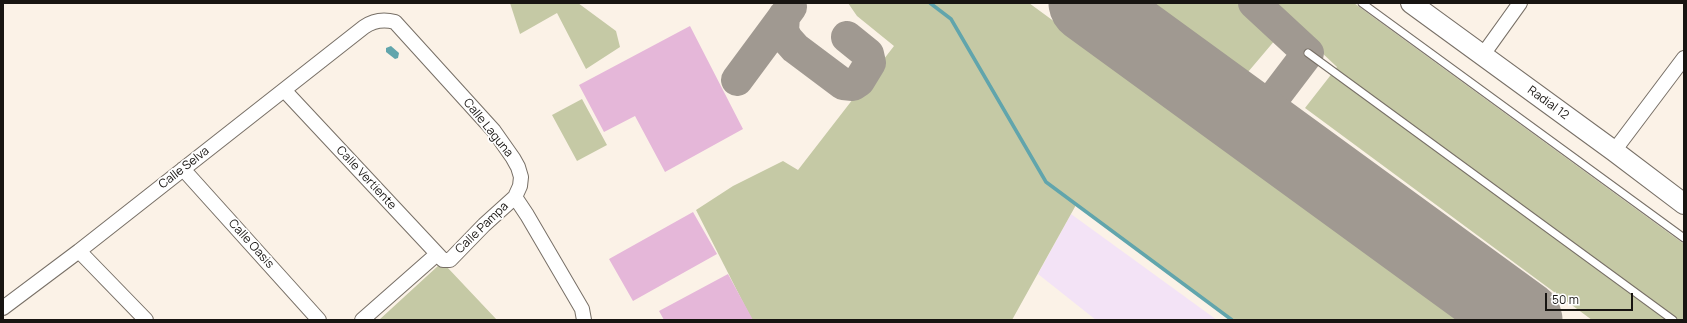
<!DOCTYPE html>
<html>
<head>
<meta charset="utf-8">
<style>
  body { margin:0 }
  #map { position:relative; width:1687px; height:323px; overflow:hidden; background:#fbf2e7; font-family:Manrope,sans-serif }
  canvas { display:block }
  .frame { position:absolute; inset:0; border:4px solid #181512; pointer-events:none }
  .scale { position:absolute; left:1545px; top:293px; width:88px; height:18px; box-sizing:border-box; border:2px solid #181512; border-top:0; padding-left:5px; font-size:12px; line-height:14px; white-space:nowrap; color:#181512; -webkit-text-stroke:3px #fff; paint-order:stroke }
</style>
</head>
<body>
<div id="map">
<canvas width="1687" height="323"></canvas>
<div class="frame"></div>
<div class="scale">50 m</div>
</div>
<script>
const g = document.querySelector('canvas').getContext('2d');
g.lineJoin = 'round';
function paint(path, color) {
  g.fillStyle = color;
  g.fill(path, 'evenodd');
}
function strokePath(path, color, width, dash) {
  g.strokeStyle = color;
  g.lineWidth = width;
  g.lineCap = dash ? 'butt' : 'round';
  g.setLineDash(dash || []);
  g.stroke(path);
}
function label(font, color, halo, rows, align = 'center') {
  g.font = font + ' Manrope,sans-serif';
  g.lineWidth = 3.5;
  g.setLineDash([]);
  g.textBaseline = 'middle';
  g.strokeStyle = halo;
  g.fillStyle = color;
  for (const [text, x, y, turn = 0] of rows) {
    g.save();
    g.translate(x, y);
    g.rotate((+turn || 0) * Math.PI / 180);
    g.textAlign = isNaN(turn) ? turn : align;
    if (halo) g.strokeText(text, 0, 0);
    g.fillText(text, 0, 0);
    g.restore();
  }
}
paint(new Path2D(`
  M1071 214 1217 320H1096L1038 274Z`), '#f3e3f6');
paint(new Path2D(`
  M510 3H578L616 31 620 47 586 69 557 13 520 34Z
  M848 3H1029L1462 320H1232L1076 205 1012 320H752L696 210 733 186 783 161 798 170 894 46 857 16Z
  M1151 3H1238L1276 39 1248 72Z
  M1269 3H1354L1684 244V320H1592L1305 108 1337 67Z
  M582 99 607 145 577 161 552 115Z
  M439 265 447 267 497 320H379Z`), '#c5c9a5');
paint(new Path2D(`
  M391 46 399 53 398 58 395 59 386 52V48Z`), '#61a5ac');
strokePath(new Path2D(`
  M930 3 951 19 1046 182 1232 320`), '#61a5ac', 3.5);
strokePath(new Path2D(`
  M784 16 783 31 787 39 795 48 843 84 853 85 859 81 870 63 868 54 847 37
  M737 80 791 7
  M1254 124 1308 53 1254 3`), '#a09991', 32);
strokePath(new Path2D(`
  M1088 3 1523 320`), '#a09991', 79);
paint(new Path2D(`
  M690 26 743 129 665 172 635 116 604 132 579 85Z
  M693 212 717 254 633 301 609 259Z
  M728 274 753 320H664L659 311Z`), '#e5b7d9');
const lane = new Path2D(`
  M1362 3 1684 238
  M1308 53 1673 320`);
const street = new Path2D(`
  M1482 56 1520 3
  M1614 151 1684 58
  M183 169 319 320
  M515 197 527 215 582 309 584 320
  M79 251 146 320
  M3 308 79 251 364 27C374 20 384 19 395 22L494 131 513 158 518 167 521 177 520 186 515 197 484 225 450 260H443L284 90
  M362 320 437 254`);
const secondary = new Path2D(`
  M1411 3 1614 151 1684 204`);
strokePath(lane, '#776f66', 9);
strokePath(street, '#776f66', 16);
strokePath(secondary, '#776f66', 22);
strokePath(lane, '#fff', 7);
strokePath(street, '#fff', 14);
strokePath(secondary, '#fff', 20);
label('12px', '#181512', '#fff', [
  ["Radial 12",1548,103,36],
  ["Calle Laguna",488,128,51],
  ["Calle Selva",184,168,-38],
  ["Calle Vertiente",366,178,47],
  ["Calle Pampa",482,228,-44],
  ["Calle Oasis",251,244,48]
]);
</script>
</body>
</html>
